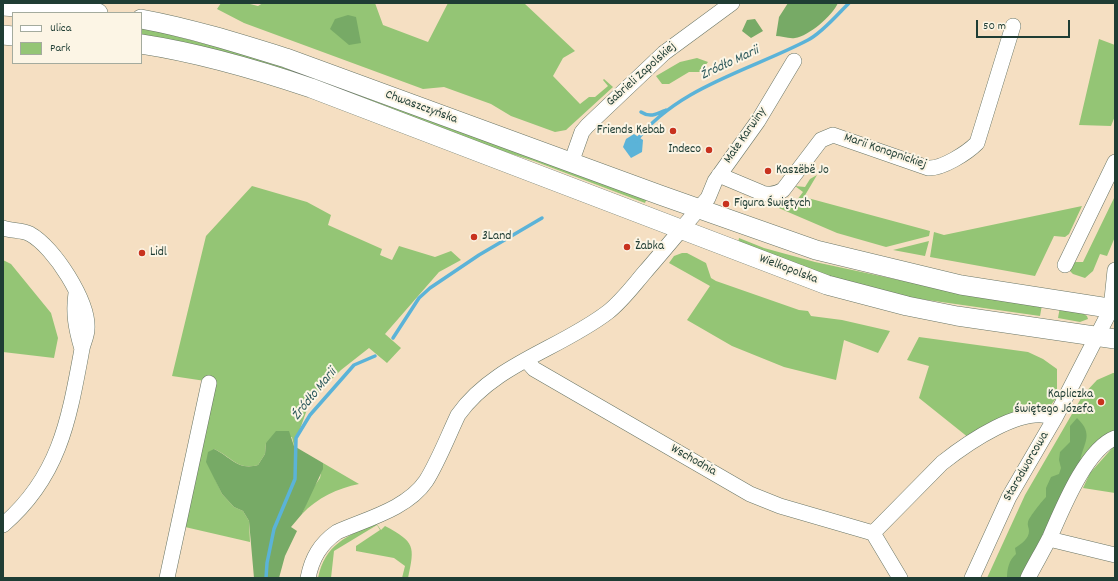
<!DOCTYPE html>
<html>
<head>
<meta charset="utf-8">
<style>
  body { margin:0 }
  #map { position:relative; width:1118px; height:581px; overflow:hidden; background:#f5dfc2; font-family:Dekko,sans-serif }
  canvas { display:block }
  .frame { position:absolute; inset:0; border:4px solid #1f3d34; pointer-events:none }
  .legend { position:absolute; left:12px; top:12px; width:130px; height:52px; box-sizing:border-box; background:#fcf5e5; border:1px solid #a4ab9e; margin:0; padding:5px 7px; list-style:none; font-size:12px; color:#1f3d34 }
  .legend li { display:flex; align-items:center; gap:8px; height:20px }
  .legend b { width:20px; border:1px solid #a4ab9e }
  .scale { position:absolute; left:976px; top:20px; width:94px; height:18px; box-sizing:border-box; border:2px solid #1f3d34; border-top:0; padding-left:5px; font-size:12px; line-height:14px; white-space:nowrap; color:#1f3d34; -webkit-text-stroke:3px #fcf5e5; paint-order:stroke }
</style>
</head>
<body>
<div id="map">
<canvas width="1118" height="581"></canvas>
<div class="frame"></div>
<ul class="legend">
<li><b style="height:5px;background:#fff"></b>Ulica</li>
<li><b style="height:11px;background:#94c575"></b>Park</li>
</ul>
<div class="scale">50 m</div>
</div>
<script>
const g = document.querySelector('canvas').getContext('2d');
g.lineJoin = 'round';
function paint(path, color) {
  g.fillStyle = color;
  g.fill(path, 'evenodd');
}
function strokePath(path, color, width, dash) {
  g.strokeStyle = color;
  g.lineWidth = width;
  g.lineCap = dash ? 'butt' : 'round';
  g.setLineDash(dash || []);
  g.stroke(path);
}
function label(font, color, halo, rows, align = 'center') {
  g.font = font + ' Dekko,sans-serif';
  g.lineWidth = 4;
  g.setLineDash([]);
  g.textBaseline = 'middle';
  g.strokeStyle = halo;
  g.fillStyle = color;
  for (const [text, x, y, turn = 0] of rows) {
    g.save();
    g.translate(x, y);
    g.rotate((+turn || 0) * Math.PI / 180);
    g.textAlign = isNaN(turn) ? turn : align;
    if (halo) g.strokeText(text, 0, 0);
    g.fillText(text, 0, 0);
    g.restore();
  }
}
paint(new Path2D(`
  M221 3H246L258 6 263 3H375L383 25 428 42 448 3H524L575 51 563 58 553 76 580 104 589 97H595L608 86 603 80 604 79 613 87 566 130 555 132 511 116 491 104 444 87 423 89 244 23 217 9Z
  M141 27 267 60 647 198 645 203 534 161 141 38Z
  M1099 39 1115 45V116L1111 126 1079 125Z
  M697 58 708 62 700 72H689L669 84H662L656 76 680 62Z
  M817 175 804 197 930 231 929 236 886 247 837 233 774 206 775 204 778 206 789 199 791 196 797 200 803 192 795 186 805 187 810 179Z
  M252 186 307 202 331 215 328 225 382 249 380 255 392 260 399 246 435 257 451 251 461 260 439 272 385 334 401 348 387 363 369 348 341 370 310 401 294 446 292 437 266 443 265 454 258 465C238 471 232 457 214 449L215 479 222 494 234 507 243 511 249 521 250 542 185 527 212 382 172 376 206 236Z
  M1115 196V237L1107 256 1100 254 1093 271 1085 278 1073 274 1070 271 1074 262H1083Z
  M1082 206 1069 234 1065 237 1054 236 1035 276 930 257 934 232 944 235Z
  M739 238 764 248 815 262 955 292 1042 305 1040 316 878 293 738 244Z
  M929 241 925 256 893 250Z
  M682 253H687L706 263 711 278 716 281 799 310 808 311 811 316 842 320 890 331 878 353 844 340 836 380 784 367 732 346 687 320 710 286 669 263 674 256Z
  M3 260 11 264 51 313 58 338 54 358 3 352Z
  M1060 307 1079 311 1087 316 1088 319 1080 322 1058 318Z
  M919 337 1028 352 1043 359 1057 369V397L1051 405 1013 413 969 438 919 398 929 366 907 360Z
  M1113 373H1115V431L1034 553 1021 578H987L1025 495 1083 395 1097 380Z
  M1115 445V493L1083 488 1090 473Z
  M323 463 359 484C338 488 317 498 302 514L311 491 320 478Z
  M376 523 381 530 385 526C415 542 415 546 408 578H402L405 566 394 558 356 551V546L380 530 377 525 334 551 331 578H318C325 544 347 536 376 523Z`), '#94c575');
paint(new Path2D(`
  M788 3H838C832 16 809 36 795 38 789 39 781 36 776 36L779 17Z
  M348 15 356 17 361 43 349 45 330 29 335 19Z
  M755 19 763 31 751 38 742 31 747 20Z
  M1077 418C1094 434 1084 442 1080 461L1045 534 1021 578H1007C1007 569 1009 560 1016 554L1015 548C1021 544 1029 539 1029 531 1029 528 1027 525 1028 522 1029 517 1043 500 1046 497V488L1051 477 1059 474 1061 468 1059 460 1060 452 1070 442V426Z
  M276 431H289L294 446 323 463V469L302 514 291 527 297 531 285 556 279 578H254L249 521 243 511 234 507 222 494 206 462 208 452 214 449C231 457 238 471 258 465L265 454 266 443Z`), '#7a6');
paint(new Path2D(`
  M634 134 643 140 642 152 631 158 623 147 626 139Z`), '#5bb3d8');
strokePath(new Path2D(`
  M641 112C650 118 657 114 666 110
  M636 141C677 87 751 70 808 40 822 33 838 14 849 3
  M393 338 419 298 430 288 479 255 542 218
  M266 578 267 563 274 529 295 479 296 438 310 415 354 365 375 356`), '#5bb3d8', 3.5);
const minor = new Path2D(`
  M571 163 582 132 587 126 664 53 732 3
  M719 175 762 193C770 196 776 194 783 190L821 140 833 135 928 168C942 169 967 153 977 143L1013 26
  M3 228C11 231 22 230 30 234 54 247 89 302 87 329 87 336 83 343 82 349 69 419 60 476 3 525
  M1065 265 1115 162
  M76 293C73 313 76 329 82 349
  M1111 309 1115 270
  M526 360 534 369 750 494 780 506 873 533 900 578
  M873 533 942 463C966 444 1024 403 1055 418
  M1049 539 1115 555
  M167 578 209 383
  M308 578C312 558 320 544 337 532 366 519 407 509 426 481 438 462 448 436 458 415 494 364 560 349 608 312 622 301 633 286 645 272 666 248 687 222 708 198L715 181 758 121 794 61
  M972 578 1009 497 1055 418 1111 309 1115 305
  M1028 578C1035 564 1043 551 1050 537 1062 510 1086 449 1115 438`);
const major = new Path2D(`
  M3 6 98 13
  M141 19C190 28 238 43 286 58L660 195 816 250 961 285 1115 309
  M3 35 13 36
  M141 44C200 53 255 69 311 88L827 285 907 306 957 316 1115 339`);
strokePath(minor, '#6a7666', 16);
strokePath(major, '#6a7666', 20);
strokePath(minor, '#fff', 15);
strokePath(major, '#fff', 19);
for (const [x, y, r, color] of [
  [673,131,4,"#c8321e"],
  [709,150,4,"#c8321e"],
  [768,171,4,"#c8321e"],
  [726,204,4,"#c8321e"],
  [474,237,4,"#c8321e"],
  [627,247,4,"#c8321e"],
  [142,253,4,"#c8321e"],
  [1101,402,4,"#c8321e"]
]) {
  const dot = new Path2D();
  dot.arc(x, y, r, 0, 2 * Math.PI);
  g.fillStyle = color;
  g.fill(dot);
  strokePath(dot, '#fcf5e5', 1.5);
}
label('13px', '#1f3d34', '#fcf5e5', [
  ["Gabrieli Zapolskiej",642,75,-42],
  ["Chwaszczyńska",421,108,20],
  ["Małe Karwiny",746,136,-55],
  ["Marii Konopnickiej",885,152,19],
  ["Wielkopolska",788,270,21],
  ["Wschodnia",693,461,30],
  ["Starodworcowa",1027,467,-60]
]);
label('13px', '#1f3d34', '#fcf5e5', [
  ["Friends Kebab",665,131,"right"],
  ["Indeco",701,150,"right"],
  ["Kaszëbë Jo",776,171],
  ["Figura Świętych",734,204],
  ["3Land",482,237],
  ["Żabka",635,247],
  ["Lidl",150,253],
  ["Kapliczka",1093,395,"right"],
  ["świętego Józefa",1093,410,"right"]
], 'left');
label('italic 14px', '#2e5a5d', '#fcf5e5', [
  ["Źródło Marii",730,64,-25],
  ["Źródło Marii",315,395,-51]
]);
</script>
</body>
</html>
